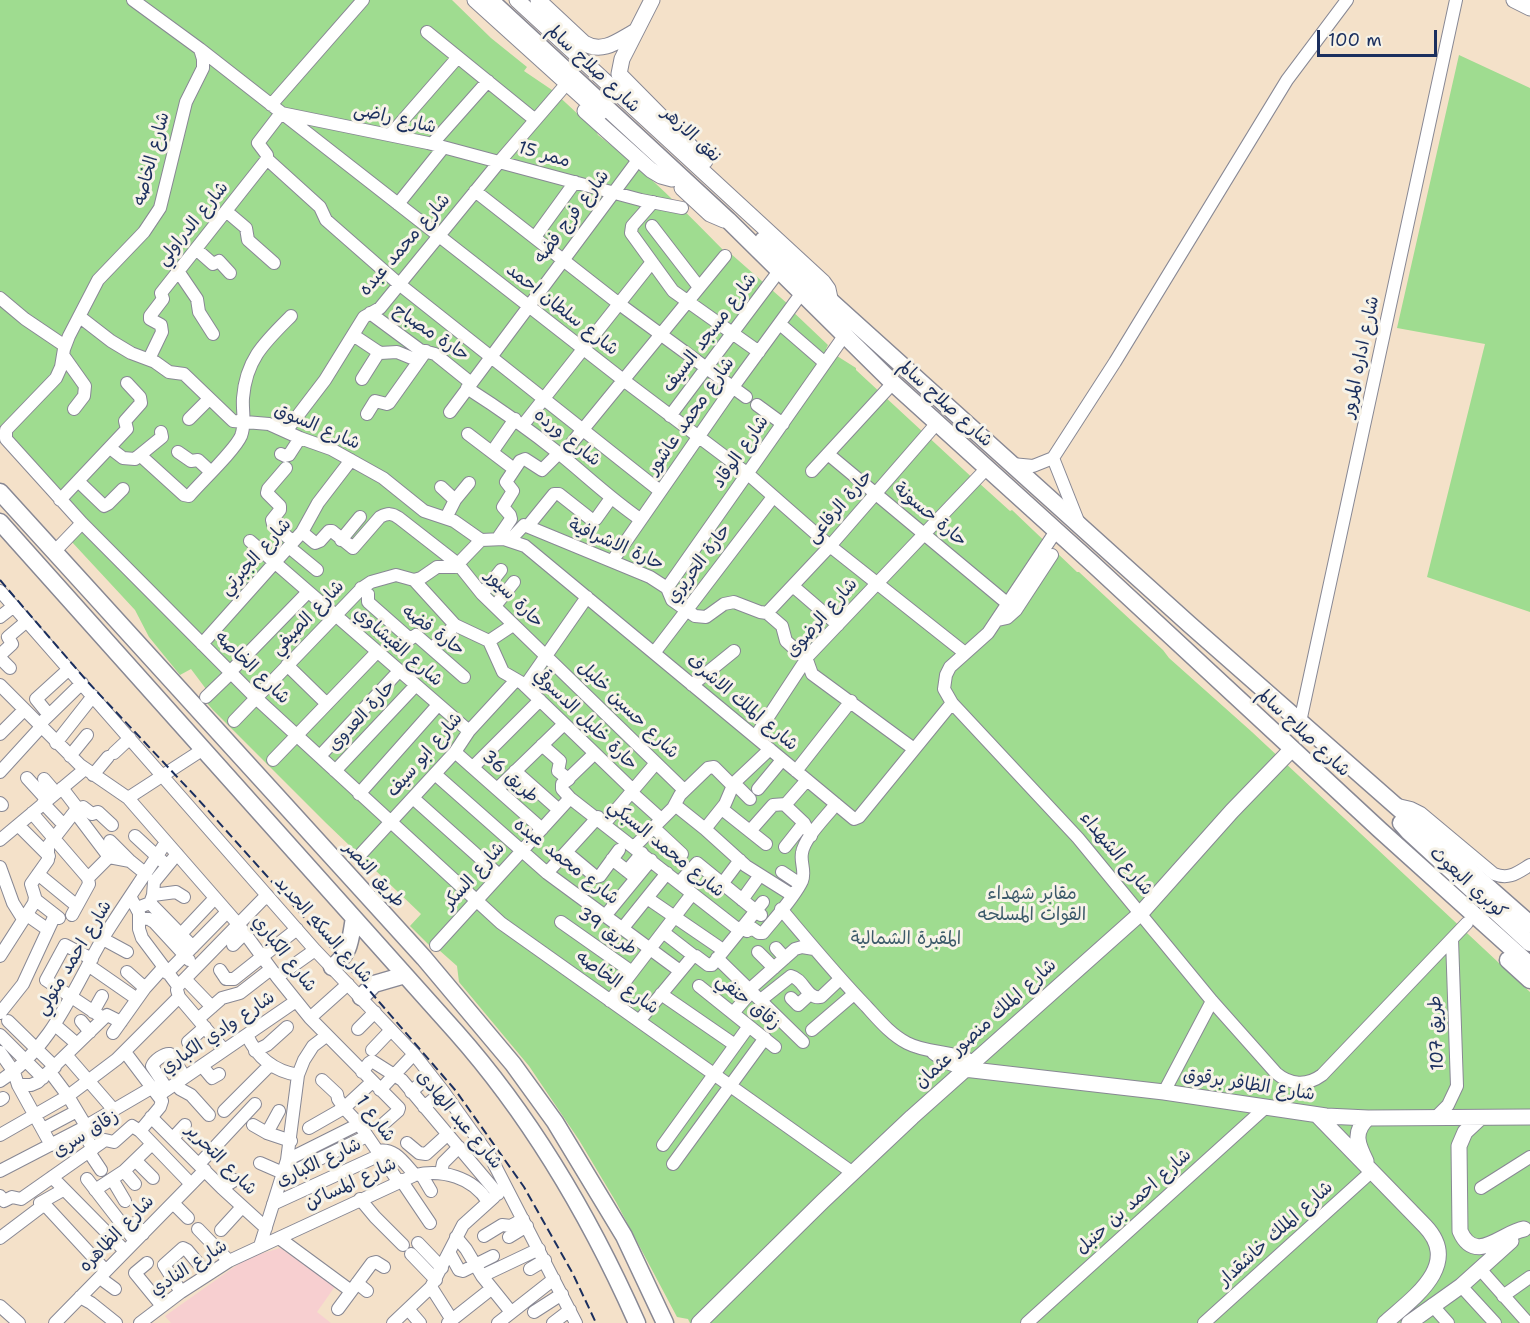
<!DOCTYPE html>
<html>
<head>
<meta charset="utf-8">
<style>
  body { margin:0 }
  #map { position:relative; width:1530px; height:1323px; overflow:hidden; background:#f4e1c9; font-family:"Shantell Sans",sans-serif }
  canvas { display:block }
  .scale { position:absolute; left:1317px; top:30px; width:120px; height:27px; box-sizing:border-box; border:3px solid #1b2f5e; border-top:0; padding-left:8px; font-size:18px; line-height:21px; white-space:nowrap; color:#1b2f5e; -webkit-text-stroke:4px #f7f3e8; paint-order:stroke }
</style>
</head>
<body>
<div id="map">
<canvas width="1530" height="1323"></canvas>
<div class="scale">100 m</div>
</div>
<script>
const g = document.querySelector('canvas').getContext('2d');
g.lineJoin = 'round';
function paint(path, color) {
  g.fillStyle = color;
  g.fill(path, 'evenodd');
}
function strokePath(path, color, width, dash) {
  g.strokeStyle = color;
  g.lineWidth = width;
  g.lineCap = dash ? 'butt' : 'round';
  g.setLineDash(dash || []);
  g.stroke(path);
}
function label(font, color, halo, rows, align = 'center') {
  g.font = font + ' "Shantell Sans","Playpen Sans Arabic",sans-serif';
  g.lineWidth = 6;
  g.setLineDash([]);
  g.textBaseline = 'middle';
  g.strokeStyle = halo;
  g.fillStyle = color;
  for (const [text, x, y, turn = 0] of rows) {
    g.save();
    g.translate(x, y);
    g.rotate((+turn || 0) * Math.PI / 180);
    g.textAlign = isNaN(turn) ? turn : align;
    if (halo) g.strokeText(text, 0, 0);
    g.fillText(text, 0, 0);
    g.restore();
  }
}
paint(new Path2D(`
  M280 1248 336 1285 317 1312 331 1323H171L165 1316 247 1258Z`), '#f7cfd0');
paint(new Path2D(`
  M0 0H452L491 38 527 67 524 71 552 90 596 131 598 135C646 171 686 212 728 255L730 253 789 305 788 307 828 345 826 349 856 368V370L978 483H979L1010 511 1012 510 1077 572H1079L1163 650 1169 658 1252 732 1530 992V1323H690L688 1319 677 1317 616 1202 579 1140 529 1066 459 982 457 966 439 950 436 952 410 926 421 914 326 823 213 710 207 703 212 697 191 669 180 675 149 637 135 610 71 541 82 531 0 440Z
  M1459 55 1530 88V612L1427 577 1485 344 1397 328Z`), '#9fdc90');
const minor = new Path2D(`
  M133 0 200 49 622 379 748 474 830 546 965 653
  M427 32 534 119
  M200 49 203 59V68L186 102 160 208 144 232 98 280 69 336 64 349 61 367 56 378 6 430V439L82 523 256 698 501 923 853 1173
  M271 105 363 0
  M390 135 458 57
  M432 144 488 81
  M267 159 320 207 326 220 399 284 660 491
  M475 191 618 303 746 397
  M653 202 632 226 631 233 673 291 759 352
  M398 204 443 148
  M226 211 246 228 248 240 274 263
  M652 226 699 287
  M535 237 575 182
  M196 249 213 264 219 261 230 273
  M178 271 197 299 199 312 213 334
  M0 298 25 319 65 346
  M370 313 420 350 435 354 471 383
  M80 317 111 341 131 353 155 362 169 372 184 374 233 421 269 424 300 438 331 449 383 478 424 511 454 521 481 540
  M780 324 825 363
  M353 335 380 353 397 352 419 361
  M63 355 85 386 84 396 74 409
  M149 359 162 332 161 325 150 319V316L163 299 161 293 267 159V155L258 143 281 113 428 143 641 200 682 208
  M362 379 379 352
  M467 388C500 409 531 431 561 455 588 477 612 500 640 519
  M757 405 783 424
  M450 412 638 160
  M367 414 375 401 387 404 389 403 426 351
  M670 416 779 271
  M189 419 209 399
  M523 425 652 262
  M286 431 325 380 364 317 380 308 500 161 562 89
  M468 434 514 469
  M110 448 123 458 135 459 162 437 161 432
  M178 452 191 461 198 460 211 472
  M492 452 515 419
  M281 454 285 456 289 455 300 438
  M828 454 1008 604
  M562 455 725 256
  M141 456 184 495 189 496C201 482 235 450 241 436 246 423 242 411 243 398 246 359 265 342 291 316
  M1053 458 1078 521
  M1012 464 1033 466 1053 458 1115 362 1287 80 1347 0
  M286 468 268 489 267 493 280 506V510L272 520 273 524 293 542
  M812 471 893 383
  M78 481 104 506 108 504 123 489
  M441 487 455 500
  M60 500 127 429 125 421 141 403 140 397 127 383
  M446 518 455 500 469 483
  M528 526 554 494H559L592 520 596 519 611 498
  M1056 531 988 633 950 667 946 675 944 689 952 703 1078 838 1212 1001 1276 1073C1290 1085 1307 1086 1322 1075L1467 923
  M302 532 315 543 320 541 329 531H332L353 548 380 517C388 513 392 513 399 518L458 564 482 594 684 790
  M498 538 511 519 510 515 503 507 513 491 506 482 520 461 525 459 542 470 559 453
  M341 540 360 517
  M481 540 504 539 525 546 854 819 859 817 952 703
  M510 540 524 525 650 577 667 588 672 600 695 616 706 617 724 604 734 602 760 612 767 613
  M250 541 469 731
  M289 547 317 570
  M55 551 82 523
  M613 560 733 387 801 294
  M414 580 455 625 489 641 503 672 522 683 633 790
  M794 587 838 625
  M361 588 368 594V602L410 639 416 635 464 677
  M667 588 844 336
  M0 591 315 950 414 1054 443 1091 491 1158 576 1323
  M482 594 501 570
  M495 606 514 582
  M767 613 830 546 937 423
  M767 613 782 626 786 641 807 660 812 674 914 749
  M0 617 14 606
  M998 620 1007 618 1016 610 1052 555
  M489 641 513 625
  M202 644 302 532 318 503 351 460
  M432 649 455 625
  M654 653 773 497
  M0 655 12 644 8 637 27 621
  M0 658 10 668
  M287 665 327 704
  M230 672 308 592
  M0 685 80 765 128 798 202 750
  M692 685 734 651
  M525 686 587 597
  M206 697 231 673
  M49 715 36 699 69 669
  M44 720 82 683
  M234 721 362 588 371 582 396 575 414 580 421 578 437 567H455L481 540
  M1300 722 1456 0
  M0 734 24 710
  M755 737 809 655 987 468
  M56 743 93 696
  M542 745 560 761 558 771 568 779 594 754
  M455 752 542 829
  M114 753 130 738
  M70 756 87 735
  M320 756 399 671
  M273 760 377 652
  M473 767 540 700
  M335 771 416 685
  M515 771 559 810
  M796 771 851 701
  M0 772 41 727
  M435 774 547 873 680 971
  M93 775 108 757
  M27 778 47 800
  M44 779 56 793
  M734 783 750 799
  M497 789 564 724
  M758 789 782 760
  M631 792 661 819
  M359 794 438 705
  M128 798 238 924 277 977 310 1018 399 1108 398 1111 381 1126
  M413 798 499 875
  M570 798 739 930
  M0 803 2 805
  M43 803 60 821
  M1394 804 1411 808 1421 813 1494 874C1509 880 1517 873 1530 865
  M675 805 705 829 746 866 792 895
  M785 805 804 823 811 836
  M722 809 766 844
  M76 810 83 807 92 814 98 812 112 825
  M75 812 109 857
  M32 813 88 878 89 884 72 915
  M605 823 656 763
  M18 825 49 856
  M653 827 682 854
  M705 829 725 804 734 783 770 749
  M750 831 773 805 786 804 807 780
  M135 836 162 861
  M0 840 85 769
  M110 841 129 860
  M634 847 673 808 680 795 708 768 714 767 732 785
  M785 847 804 823
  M566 852 596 877 600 876 619 850
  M361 854 455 752 469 731 516 680
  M612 859 636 878
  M0 867 13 903 23 919
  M627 871 642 853
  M782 872 800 884
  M547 873 598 817
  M38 874 77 906
  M88 878 109 857 130 861 146 874
  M679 883 697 863 761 915
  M722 884 740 860
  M153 895 176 892 184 897
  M131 898 139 913V929L142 938 178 986
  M647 898 723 950
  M36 900 59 918
  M742 900 760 875
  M150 903 193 947
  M137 908 150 903 153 895 154 882 177 854
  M781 909C809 942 836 975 866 1006 878 1019 890 1034 907 1043 928 1054 951 1050 972 1061
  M27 915 47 929
  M605 916 651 860
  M139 918 149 919 154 922 189 960
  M561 922 632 972
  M742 927 747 931 752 928 759 933H763C775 918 794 898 802 881 806 871 800 863 802 853 804 838 826 817 836 804
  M622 929 667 873
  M663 932 694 956
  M181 934 215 898
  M103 939 127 952
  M233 945 245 933
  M436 945 570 798 562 789V784L569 779
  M776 948 785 958
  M758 952 774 968
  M0 956 34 903 35 897 31 884 48 860V846L76 810 75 805 62 788
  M717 958 803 1042
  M92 959 65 945 46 980 103 1018
  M88 965 137 999
  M220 970 226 979H234L297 929
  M127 972 145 988
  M167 973 227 912
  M277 977 315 950
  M185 979 212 1007
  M178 986 267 895
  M699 986 775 1047
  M750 989 795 949 802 947 814 949
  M177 990 179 997 224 1050
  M661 994 735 1045
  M791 998 798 1005 810 994
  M762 999 791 976C804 979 807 1000 821 997L840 979
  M610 1001 692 894
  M93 1012 102 996
  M0 1013 23 984 55 915
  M733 1013 752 991
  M310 1018 348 984
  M198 1019 222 998 240 993 271 969
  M8 1021 55 1067
  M81 1021 90 1032
  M639 1021 693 956H696L708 965H712L763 902
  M55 1025 77 1044
  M358 1029 375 1012
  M812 1030 854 994
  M113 1033 145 988 163 968
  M0 1035 43 1078
  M247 1035C257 1058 274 1071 298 1075
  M188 1042 205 1027
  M372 1050 391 1030
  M255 1051 267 1045 287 1027
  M0 1052 14 1072 18 1085 51 1145
  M125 1052 162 1101 160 1107 140 1131 191 1184
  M933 1053 947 1063 964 1069
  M67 1056 113 1109
  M202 1066 212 1078 219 1074
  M50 1072 68 1096 86 1126
  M362 1072 369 1063 372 1061 402 1080 498 1194
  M322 1080 337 1094 338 1099 344 1108 359 1124 398 1181
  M0 1081C52 1048 73 989 103 938 123 906 145 875 166 842
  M176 1083 180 1089 191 1095 209 1115
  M18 1085H31L38 1082 107 1015 121 1022
  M167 1089 152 1066C154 1061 164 1053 170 1054L185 1077
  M380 1090 414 1054
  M411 1092 430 1075
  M1164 1092 1212 1001
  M159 1095 296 1001
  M0 1100 3 1098
  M424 1107 443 1091
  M224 1111 270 1065
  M151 1117 222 1188 266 1228
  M1435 1118 1448 1105 1457 1086 1452 939
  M253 1125 267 1133 291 1141
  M309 1128 344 1108 372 1082
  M43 1129 77 1111
  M81 1129 93 1149
  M267 1133 279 1111
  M0 1135 68 1096 117 1059 179 997
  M173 1138 185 1125
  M407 1143 419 1153 426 1154 448 1134
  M663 1145 749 1026
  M377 1151C395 1147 404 1163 415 1175
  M89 1152 101 1170
  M287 1160 359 1124
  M136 1161 153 1178
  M260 1163 283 1173
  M199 1164 255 1104
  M673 1164 765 1038
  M0 1171 81 1129 153 1087
  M124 1171 135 1184
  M441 1173 443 1163 459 1147
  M421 1174 431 1191
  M52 1177 125 1251
  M282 1177 367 1136
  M87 1179 135 1241
  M112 1179 125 1201
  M401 1180 430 1223
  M222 1188 235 1180
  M1481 1188 1530 1157
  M95 1190 124 1171 152 1144
  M0 1196 4 1201 12 1197 21 1199 105 1140 114 1142 132 1126 140 1131
  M360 1199 375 1217 403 1245
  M173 1203 188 1218
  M273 1204 380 1155
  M41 1207 40 1203 63 1190
  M135 1223 143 1234
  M198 1229 229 1261
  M221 1230 242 1207
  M484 1236 502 1225 511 1226 523 1219
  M456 1237 466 1249 482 1276 511 1312
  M509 1237 527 1226
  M0 1238 41 1207 46 1206 106 1271
  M279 1238 351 1291
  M418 1243 442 1268
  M260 1246 287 1160 298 1075 304 1060 313 1046 326 1036
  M449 1252 459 1270 463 1271 493 1256
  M411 1254 436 1280
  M147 1263 135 1273 162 1306
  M530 1269 545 1260
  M1480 1269 1528 1323
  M482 1276 539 1249
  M100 1278 115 1289
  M357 1283 367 1291
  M1461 1286 1495 1323
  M431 1287 452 1320
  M181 1292 164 1265 183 1248 187 1250 207 1274
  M1503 1296 1530 1277
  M80 1297 91 1303 116 1323
  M1432 1305 1448 1323
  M0 1306 19 1323
  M338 1309 372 1263 376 1262 384 1267
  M408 1309 420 1323
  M534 1312 562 1294
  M55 1323 205 1170
  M140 1323 181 1292 229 1261 415 1175C442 1169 473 1177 488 1202
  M393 1323 431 1287 463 1225 494 1197
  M448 1323 491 1289
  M498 1323 554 1279
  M553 1323 570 1310
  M1027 1323 1266 1107
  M1204 1323 1371 1172`);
const major = new Path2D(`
  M475 0 600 113
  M517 0 823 282 828 289 831 303
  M538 0 584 43C602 54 618 41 634 32
  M652 0 622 59 619 74 705 161
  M1514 0 1530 8
  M585 111 651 170 661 176 672 179
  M682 188 710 214 724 220
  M964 1069 1164 1092 1326 1116 1368 1118 1530 1117
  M1317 1115 1425 1226C1462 1265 1413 1298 1385 1323
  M1480 1118 1465 1132 1459 1146 1460 1231C1475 1266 1503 1232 1524 1229
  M1366 1161C1358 1145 1352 1132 1368 1118
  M699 1323 823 1201 912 1117 1141 913 1232 811 1292 749
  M1409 1323 1461 1286 1511 1241`);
const highway = new Path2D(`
  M490 0 728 220 893 383 1093 564 1380 830 1530 965
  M763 240 1189 624 1530 924
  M0 492 424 958 513 1064 555 1122 624 1236 665 1323
  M0 522 456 1032C533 1119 590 1217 637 1323
  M1401 823 1408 831 1530 943
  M1508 960 1530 980
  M332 967C351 953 350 940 354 918
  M361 997 374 984 405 975`);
strokePath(minor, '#888894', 14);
strokePath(major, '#888894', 17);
strokePath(highway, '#888894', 19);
strokePath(minor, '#fff', 12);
strokePath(major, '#fff', 15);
strokePath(highway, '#fff', 16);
strokePath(new Path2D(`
  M0 580 86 680 197 798 368 989 456 1091 524 1187 573 1274 596 1323`), '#1b2f5e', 2, [9, 4.5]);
label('18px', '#1b2f5e', '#f7f3e8', [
  ["شارع صلاح سالم",593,69,43],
  ["شارع راضى",395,119,13],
  ["نفق الازهر",691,135,43],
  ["ممر 15",544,155,16],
  ["شارع الخاصه",152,159,-75],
  ["شارع فرج فضه",572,217,-53],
  ["شارع الدراولي",193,224,-51],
  ["شارع محمد عبده",405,245,-49],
  ["شارع سلطان احمد",562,310,38],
  ["حارة مصباح",431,333,34],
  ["شارع مسجد السيف",710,333,-53],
  ["شارع اداره المرور",1361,357,-78],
  ["شارع صلاح سالم",945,404,42],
  ["شارع محمد عاشور",691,416,-55],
  ["شارع السوق",317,427,23],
  ["شارع ورده",567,438,39],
  ["شارع الوقاد",741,452,-55],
  ["حارة الرفاعى",840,507,-49],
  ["حارة حسونة",930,515,40],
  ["حارة الاشرافية",616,545,24],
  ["شارع الجبرتي",256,557,-48],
  ["حارة الحريري",699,564,-53],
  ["حارة سيور",514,599,45],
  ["شارع الصيفي",308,618,-46],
  ["شارع الرضوى",822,618,-49],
  ["حارة فضه",433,631,36],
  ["شارع الفيشاوي",398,647,41],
  ["شارع الخاصه",252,668,44],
  ["شارع الملك الاشرف",742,703,40],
  ["شارع حسين خليل",628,710,44],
  ["حارة العدوى",362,716,-47],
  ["حارة خليل الدسوقي",585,720,44],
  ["شارع صلاح سالم",1303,733,43],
  ["شارع ابو سيف",425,755,-49],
  ["طريق 36",510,777,42],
  ["شارع محمد السبكي",666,849,39],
  ["شارع الشهداء",1116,854,50],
  ["شارع محمد عبده",566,862,38],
  ["طريق النصر",374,875,48],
  ["شارع السكر",474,876,-48],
  ["كوبري البعوث",1468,883,42],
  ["شارع السكه الحديد",323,930,48],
  ["طريق 39",607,932,36],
  ["شارع الكباري",284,954,52],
  ["شارع احمد متولي",74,958,-59],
  ["شارع الخاصه",617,983,35],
  ["زقاق حنفي",748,1002,39],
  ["شارع الملك منصور عثمان",986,1024,-42],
  ["شارع وادي الكباري",218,1033,-34],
  ["طريق 107",1437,1033,-92],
  ["شارع الظافر برقوق",1249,1085,9],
  ["شارع 1",375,1119,53],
  ["شارع عبد الهادى",459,1120,50],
  ["زقاق سرى",86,1134,-32],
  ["شارع التحرير",221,1160,45],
  ["شارع الكبارى",319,1163,-25],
  ["شارع المساكن",351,1184,-25],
  ["شارع احمد بن حنبل",1134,1202,-42],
  ["شارع الظاهره",117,1234,-46],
  ["شارع الملك خاشقدار",1276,1234,-42],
  ["شارع النادي",189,1268,-33]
]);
label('18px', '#3c5a6a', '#f7f3e8', [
  ["مقابر شهداء",1032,894],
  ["القوات المسلحه",1032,915],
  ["المقبرة الشمالية",906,939]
]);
</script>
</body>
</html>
